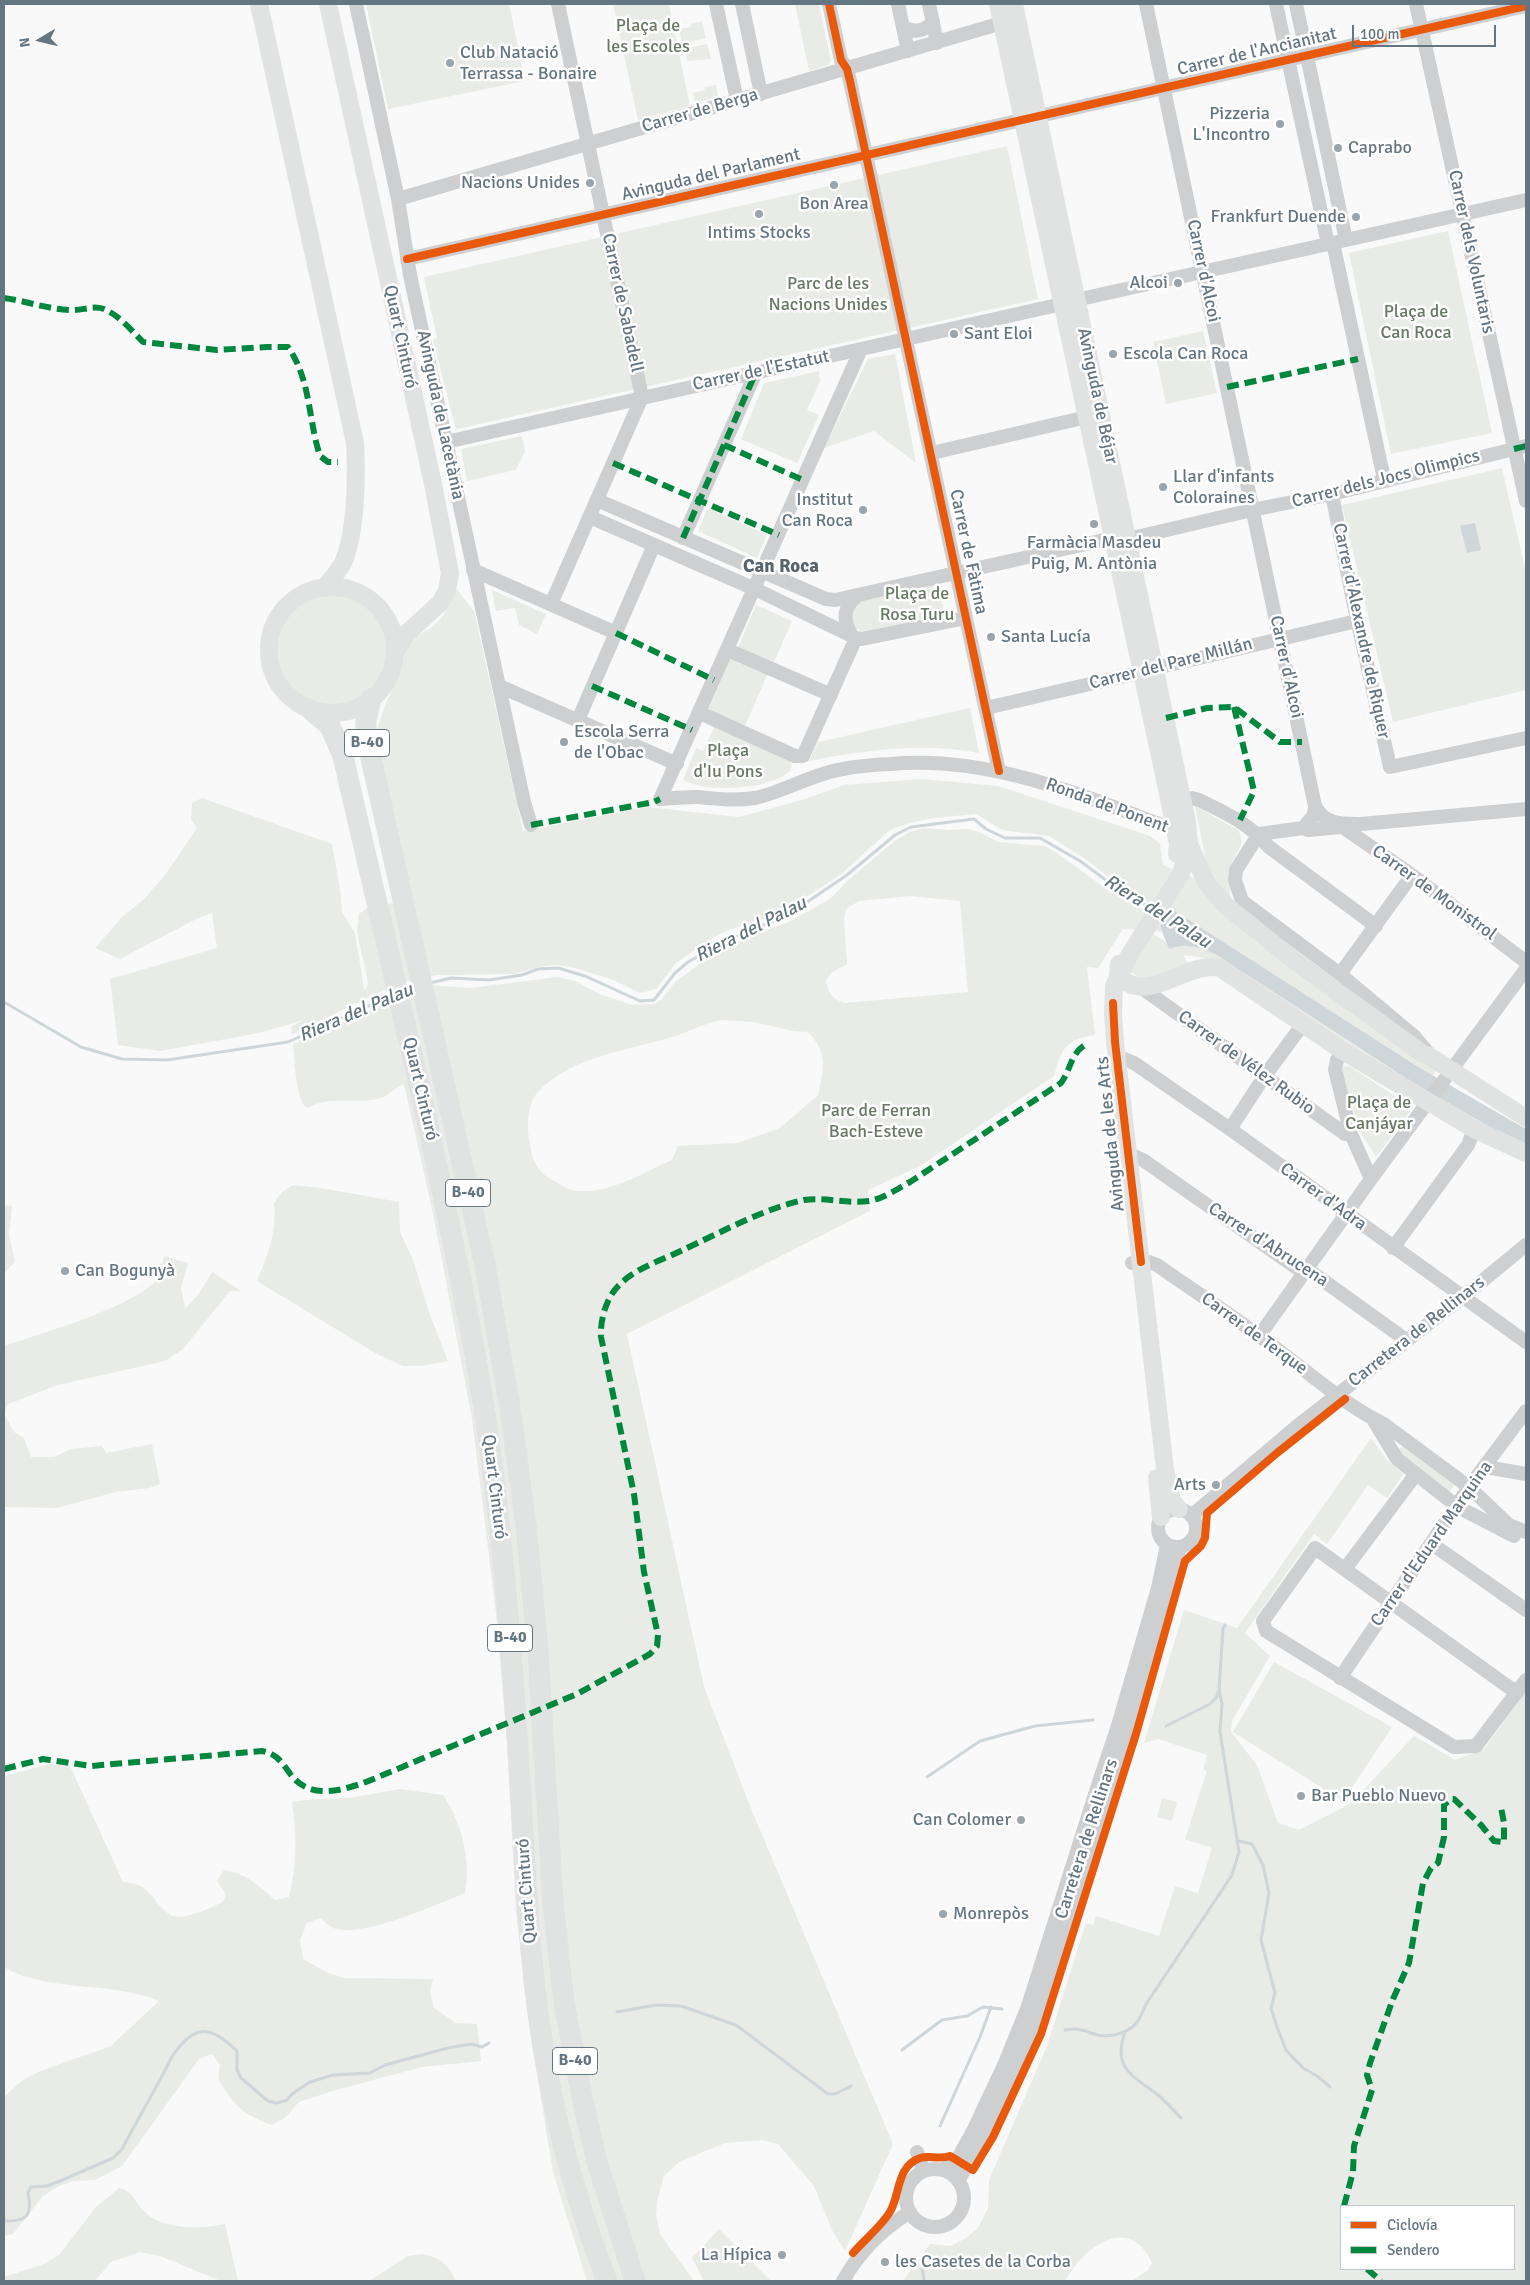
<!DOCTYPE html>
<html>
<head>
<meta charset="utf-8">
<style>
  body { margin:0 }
  #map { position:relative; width:1530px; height:2285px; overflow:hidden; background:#f9f9f9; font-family:Signika,sans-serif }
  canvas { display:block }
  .frame { position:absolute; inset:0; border:5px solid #657683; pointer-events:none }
  .legend { position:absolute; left:1340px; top:2205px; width:175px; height:65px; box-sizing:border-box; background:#fff; border:1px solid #c1c8cd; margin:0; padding:6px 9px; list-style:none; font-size:15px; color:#657683 }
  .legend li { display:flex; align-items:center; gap:10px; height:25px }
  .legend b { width:25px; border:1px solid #c1c8cd }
  .north { position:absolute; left:15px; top:15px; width:50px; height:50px; -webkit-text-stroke:4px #fff; paint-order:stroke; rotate:261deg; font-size:14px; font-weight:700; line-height:20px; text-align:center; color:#657683 }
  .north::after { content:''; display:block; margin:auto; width:18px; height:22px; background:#657683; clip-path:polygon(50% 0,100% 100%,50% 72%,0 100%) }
  .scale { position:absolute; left:1352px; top:25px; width:144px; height:22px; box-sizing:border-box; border:2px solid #657683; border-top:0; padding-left:6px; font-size:15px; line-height:18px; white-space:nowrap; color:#657683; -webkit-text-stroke:4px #fff; paint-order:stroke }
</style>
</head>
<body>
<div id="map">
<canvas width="1530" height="2285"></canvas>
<div class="frame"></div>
<ul class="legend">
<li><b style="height:6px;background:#e8590c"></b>Ciclovía</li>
<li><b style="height:6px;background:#00873e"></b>Sendero</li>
</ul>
<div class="north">N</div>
<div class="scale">100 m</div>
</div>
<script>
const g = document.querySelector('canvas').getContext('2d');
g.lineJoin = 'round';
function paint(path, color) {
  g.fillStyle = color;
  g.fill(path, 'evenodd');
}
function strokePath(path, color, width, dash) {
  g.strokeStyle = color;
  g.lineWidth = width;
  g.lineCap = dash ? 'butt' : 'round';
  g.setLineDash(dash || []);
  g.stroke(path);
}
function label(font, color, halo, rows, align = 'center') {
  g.font = font + ' Signika,sans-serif';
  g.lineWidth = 5;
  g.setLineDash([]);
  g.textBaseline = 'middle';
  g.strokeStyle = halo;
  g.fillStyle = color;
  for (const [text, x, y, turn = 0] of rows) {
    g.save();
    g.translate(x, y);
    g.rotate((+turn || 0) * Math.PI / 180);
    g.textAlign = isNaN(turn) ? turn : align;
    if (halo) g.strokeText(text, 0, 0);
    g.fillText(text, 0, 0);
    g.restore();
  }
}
paint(new Path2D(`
  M366 4H509L525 81 388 109Z
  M613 4H669L690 106 638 120Z
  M795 4H819L831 61 828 65 809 71Z
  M702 21 706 38 682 44 679 29 691 27V24Z
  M707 44 711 59 687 61 684 49Z
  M716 85 718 97 695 103 693 93 705 90 704 87Z
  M1007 146 1038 299 457 429 455 426 433 340 437 338 424 277Z
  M1448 231 1492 433 1391 454 1349 253Z
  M1203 331 1217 393 1166 404 1153 342Z
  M895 354 916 463 874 431 824 448 868 359Z
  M819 371 820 381 807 410 819 415 797 463 741 439 764 383Z
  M522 436 525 451 516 470 467 481 461 449Z
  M1502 468 1526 573V690L1393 722 1342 505Z
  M708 508 767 535 757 558 698 531Z
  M937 582 945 615 866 633 854 627 850 609 858 599Z
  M454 586 474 611 523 831 648 807 739 817 802 800 844 785 922 779 998 786 1150 836 1160 844 1163 865 1197 879 1436 1070 1433 1076 1172 909 1168 915 1116 883 1087 860 1049 836 1002 830 976 814 933 818 909 823 890 830 840 875 794 905 763 919 726 931 706 942 675 964 657 988 653 990 640 993 611 979 571 967 557 965 537 967 514 974 436 975 398 983 291 1035 292 1026 304 1020 259 1033 160 1051 118 1045 110 979 217 948 212 913 196 919 120 959 95 948 122 917 144 899 165 875 197 828 191 819 192 803 202 798 332 844 340 889 342 912 355 933 364 989H366L368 982 357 932 359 914 367 908 413 899 378 752V727L385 705 401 670 405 653 414 637 431 628 442 617 451 602Z
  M492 590 546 614 537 634 519 625 515 608 496 611Z
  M278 650a55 55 0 1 1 110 0a55 55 0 1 1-110 0Z
  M756 605 792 621 774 662 738 648Z
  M732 657 768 673 745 726 709 710 707 706 728 658Z
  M970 708 979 753C921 742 866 750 809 761L818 742Z
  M715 725 790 760 792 766 790 771C771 790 706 793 683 780L696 748 703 751Z
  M1195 806 1238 830C1248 847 1232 855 1229 871 1227 881 1231 893 1232 903L1223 899 1206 861Z
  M924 828 948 830 968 829 981 833 998 842 1045 846 1057 853 1112 893 1164 920 1160 926 1162 932 1123 929 1098 968 1087 967 1095 1035C1065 1040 1062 1048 1054 1076L920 1166 868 1190 870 1211 627 1334 704 1687 752 1811 893 2144 845 2251 832 2230 814 2186 778 2144 763 2140 725 2143 679 2162 664 2176 657 2201 656 2215 660 2234 694 2281H587L553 2172 532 2044 516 1912 507 1743 496 1613 472 1419 434 1218 404 1084C394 1087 389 1097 377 1099 352 1104 330 1096 307 1108 295 1100 295 1058 293 1044L310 1038 378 1006 429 985 471 988 557 977 575 981 599 994 632 1005 655 1004 662 999 675 982 709 957 753 934 787 923 816 907 831 898 847 881 896 840 910 832ZM910 896 960 901 968 992 845 1003C832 999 829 994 826 981L831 973 847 964 844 919 846 909 859 901ZM722 1020 754 1022 792 1031 808 1032C828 1052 824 1069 818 1095L780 1128 738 1143 678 1146 672 1160C642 1173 605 1197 572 1190 567 1189 562 1186 558 1183 537 1173 532 1162 529 1139 527 1124 527 1104 538 1092 568 1058 627 1050 669 1038 687 1033 703 1023 722 1020Z
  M1153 934 1166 942 1169 948C1185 942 1200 947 1215 954L1408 1080 1390 1070 1213 959 1183 955 1189 965 1144 981 1129 971Z
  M1349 1066 1409 1105 1410 1112 1376 1157 1359 1130 1341 1070 1343 1067Z
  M293 1185 321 1188 399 1202 400 1232 413 1260 430 1315 448 1361 421 1366H403L377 1354 257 1281C268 1255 277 1232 274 1203L282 1192Z
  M4 1205 12 1206 9 1235 15 1262 4 1273Z
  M164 1256 188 1263 181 1288 185 1309 198 1295 212 1272 241 1291H230L183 1349 165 1361 58 1385 8 1404 4 1413V1346C44 1332 125 1310 155 1282 161 1277 162 1264 164 1256Z
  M4 1414 14 1432 24 1438 31 1457H54L71 1449 102 1446 106 1453 152 1444 160 1484 149 1488 116 1492 56 1508 4 1507Z
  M1371 1438 1387 1460 1403 1474 1387 1498 1368 1485 1327 1544 1314 1534 1245 1633 1270 1656 1232 1721 1231 1732 1257 1765 1278 1823 1299 1830 1350 1804 1414 1736 1455 1760 1484 1749 1526 1691V2281H1132L1148 2270 1152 2263C1129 2212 1083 2248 1065 2281H903L930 2244 951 2246 966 2238 978 2228 988 2208 989 2180 1047 2046 1086 1923 1093 1925 1096 1916 1159 1936 1175 1886 1198 1893 1212 1848 1185 1839 1207 1771 1203 1770 1207 1755 1158 1739 1144 1743 1184 1610 1237 1628ZM1341 2206H1514V2269H1341Z
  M1405 1445 1457 1482 1448 1494 1400 1458 1397 1450Z
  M1274 1662 1392 1727 1343 1801 1233 1732Z
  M50 1764 70 1766 123 1882C128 1883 134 1883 138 1885 154 1890 160 1916 178 1917 192 1917 210 1908 223 1902L226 1894 217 1881 224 1870C246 1873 259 1886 275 1900L289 1897C297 1864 297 1836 292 1802L315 1799 349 1798 400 1789 443 1795C462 1823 471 1860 465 1893 435 1905 368 1936 336 1929 330 1927 325 1922 320 1918L307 1923 300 1940 303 1959 328 1973 344 1978 433 1979 430 1992 434 2008 456 2023 477 2024 481 2061 422 2067 336 2090 299 2102 286 2117 271 2125C241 2113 234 2106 218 2078L220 2065 212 2054 199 2059 122 2166 95 2180 73 2181 59 2186 43 2196 13 2234 4 2236V2097L24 2079 43 2070 111 2046 159 2001C111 1981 44 1992 4 1967V1776Z
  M1162 1798 1177 1802 1172 1821 1157 1817Z
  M119 2188C134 2191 135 2204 146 2213 164 2230 202 2229 225 2224L238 2281H221L160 2256 140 2252 111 2262 95 2281H4V2277L44 2264 59 2255 96 2207Z
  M719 2229 771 2281H704L692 2258Z
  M422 2254C441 2258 448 2264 456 2281H369L408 2256Z`), '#e8ebe6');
paint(new Path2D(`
  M1475 523 1481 550 1467 553 1460 526Z
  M1172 909 1420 1068 1526 1129V1148L1415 1084 1215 954C1200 947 1185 942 1169 949L1160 926Z`), '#ced6d9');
strokePath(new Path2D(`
  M430 983 451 978 489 980 522 975 538 969 558 968 585 976 640 1001 654 1000 675 973 688 962 727 940 788 915 847 875 895 835 911 827 974 819 986 829 1005 838H1040L1080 861 1118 889 1153 909
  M4 1002 81 1047 122 1059 167 1060 288 1042 391 996
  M1166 1726 1210 1704 1216 1698 1219 1690
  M927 1777 980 1741 1035 1726 1093 1720
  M1239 1841 1252 1844 1263 1865 1269 1893 1261 1940 1275 1993 1271 2008 1277 2027 1286 2050 1303 2068 1317 2076 1330 2087
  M617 2012 656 2005 681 2006 736 2025 828 2094H835L851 2086
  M1065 2030C1076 2028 1080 2029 1091 2033 1106 2039 1127 2035 1137 2022 1142 2016 1144 2007 1148 2001L1232 1875 1239 1852 1220 1732 1222 1704 1219 1690 1223 1629 1225 1625
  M1125 2032C1112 2070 1133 2075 1159 2096 1167 2103 1174 2111 1181 2118
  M902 2050 942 2020 967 2016 983 2007 1002 2009
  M940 2126 980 2037 991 2007
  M4 2221C27 2222 33 2215 28 2193L31 2187 47 2186 60 2181 113 2158 122 2149 168 2065C171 2056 175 2052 181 2045 201 2021 218 2033 237 2051V2070L241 2078 268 2101 277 2103 287 2100 292 2094 310 2082 333 2075 370 2073 385 2065 448 2048 471 2044 482 2047 489 2043
  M924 2281 922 2267 925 2254`), '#ced6d9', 3);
strokePath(new Path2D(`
  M356 4 398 199 410 275 524 802 531 825
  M558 4 642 397
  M716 4 737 100
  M742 4 761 94
  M829 4 841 60 847 69 850 81 999 771
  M898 4 908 51
  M929 4 937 43
  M1146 4 1315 806 1314 815 1303 828
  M1276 4 1328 244
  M1296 4 1346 240
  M1416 4 1526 501
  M903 27C914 33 925 32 933 21
  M398 199 1002 23
  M1333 243 1384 479
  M407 259 1526 6
  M1076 300 1526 200
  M861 349 660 799C673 798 685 797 698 797 717 799 735 801 755 798 778 793 800 781 823 774 844 767 868 765 890 764 991 755 1083 796 1175 830L1180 834
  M446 442 1062 304
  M932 453 1087 417
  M1332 494 1353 601 1390 767 1526 738
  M597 500 826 599 835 600 1113 538
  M590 517 755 589 856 638
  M683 538 756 372
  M1128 539 1252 510 1332 494 1526 446
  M473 570 616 633
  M551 604 642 397
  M851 634C842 618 844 606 858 595
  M856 638 862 639 966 618
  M728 650 831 695
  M1156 668 1357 621
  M499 686 677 764
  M986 708 1142 672
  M700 713 795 756H803L856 638
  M578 720 654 545
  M1184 800 1192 798 1199 800C1226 813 1250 824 1269 847L1376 926
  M1315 806C1325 825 1341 824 1361 824L1526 809
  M1259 834 1236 870 1235 880 1242 901 1340 974 1414 1036 1428 1053
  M1259 834 1303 828 1308 830 1340 827 1344 828 1412 875 1526 962
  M1340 974 1412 875
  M1142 988 1345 1134H1351
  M1343 1051 1337 1060 1335 1070 1351 1134 1371 1179
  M1117 1056 1134 1063 1230 1129 1526 1342
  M1230 1129 1264 1077 1303 1024
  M1128 1153 1143 1160 1304 1273 1310 1271 1406 1340
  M1393 1248 1468 1145 1474 1129
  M1132 1263 1149 1262 1157 1265C1197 1293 1239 1320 1278 1350 1312 1375 1346 1406 1384 1424L1469 1487 1509 1525 1526 1532
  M1259 1336 1371 1179 1526 969
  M1374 1421 1397 1459 1458 1507 1514 1536
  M1486 1467 1526 1474
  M1158 1528a19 19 0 1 1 38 0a19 19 0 1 1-38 0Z
  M1191 1516 1296 1427 1464 1296 1526 1245
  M1432 1544 1526 1610
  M1345 1569 1416 1474
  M1340 1678 1469 1487 1526 1411
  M1517 1693 1315 1548 1263 1621 1266 1631 1454 1747 1476 1746 1526 1680
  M917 2152 924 2171
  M906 2198a29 29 0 1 1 58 0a29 29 0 1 1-58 0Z
  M942 2170 957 2160 974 2129 1005 2063 1027 2009 1098 1785 1117 1729 1158 1588 1167 1545
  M958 2181 981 2140 1035 2026 1111 1789 1180 1547
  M843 2281C859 2252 881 2230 910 2212`), '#cecfd0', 14);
strokePath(new Path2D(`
  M259 4 355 443C357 475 356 534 343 563 338 572 331 580 324 588
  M328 4 433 484 450 573 447 591 440 603 406 634 395 653
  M998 4 1166 784 1178 844 1177 854
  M1014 4 1187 822 1189 844 1181 874 1130 954 1114 986 1113 1013 1115 1042 1165 1469 1172 1501 1179 1509
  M269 650a63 63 0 1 1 126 0a63 63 0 1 1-126 0Z
  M1189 844 1206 882 1224 904 1295 961 1423 1054 1429 1056 1526 1118
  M1119 964 1118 975C1147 1008 1186 960 1220 968L1343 1051 1474 1129 1526 1153
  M1157 1478 1161 1517`), '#e1e2e2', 18);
strokePath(new Path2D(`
  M371 699 366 721V736L485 1265 510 1408 526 1525 538 1651 553 1904 564 2003 581 2092 596 2159 635 2281
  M310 709 330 726 343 756C376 901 411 1045 442 1190 462 1286 483 1383 494 1481 507 1582 514 1683 520 1784 526 1878 529 1972 546 2064 559 2138 580 2211 607 2281`), '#e1e2e2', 21);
strokePath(new Path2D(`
  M4 298C26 301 47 309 70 310 82 311 92 305 104 309 120 316 132 331 143 342L217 350 267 347H288C311 380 308 419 320 456L328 462H338
  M1227 387 1358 359
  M724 445 803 480
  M1514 449 1526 446
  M613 463 779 535
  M683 538 756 372
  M616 633 714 680
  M592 686 692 730
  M1234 707 1254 791 1240 820
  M1166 718 1207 708 1234 707 1280 742H1302
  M531 825 654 802 660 799
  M4 1769 43 1759 91 1766 262 1751C278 1754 282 1763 291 1775 311 1801 345 1790 371 1780L577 1694 650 1654 657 1646 658 1635 644 1572 634 1494 601 1337C600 1320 606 1298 619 1285 637 1267 663 1260 685 1249 719 1233 768 1207 804 1200 825 1197 847 1204 869 1201 883 1199 897 1189 910 1182L1061 1083C1071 1070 1070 1054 1085 1045
  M1344 2206 1353 2172 1354 2146 1372 2090 1367 2075 1370 2063 1393 1999 1409 1963 1423 1883 1431 1868 1438 1863 1444 1837V1805L1451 1799H1454L1481 1825 1494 1841 1504 1842V1823L1501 1807
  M1367 2269 1381 2281`), '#00873e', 6, [12, 6]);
strokePath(new Path2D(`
  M829 4 841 60 847 69 850 81 999 771
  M407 259 1526 6
  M1113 1003 1115 1042 1141 1262
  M853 2253C863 2241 884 2224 891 2210 900 2193 897 2166 920 2158 930 2155 939 2160 950 2156L973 2170 993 2137 1041 2034 1136 1734 1185 1561 1201 1546 1205 1538 1207 1513 1277 1453 1345 1399`), '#e8590c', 8);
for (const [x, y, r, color] of [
  [450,63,5,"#99a4ac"],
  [1280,124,5,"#99a4ac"],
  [1338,148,5,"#99a4ac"],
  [590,183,5,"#99a4ac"],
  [834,185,5,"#99a4ac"],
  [759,214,5,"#99a4ac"],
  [1356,217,5,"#99a4ac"],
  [1178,283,5,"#99a4ac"],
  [954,334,5,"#99a4ac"],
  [1113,354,5,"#99a4ac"],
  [1163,487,5,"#99a4ac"],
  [863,510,5,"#99a4ac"],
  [1094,524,5,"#99a4ac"],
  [991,637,5,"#99a4ac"],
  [564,742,5,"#99a4ac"],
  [65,1271,5,"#99a4ac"],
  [1216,1485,5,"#99a4ac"],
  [1301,1796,5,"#99a4ac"],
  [1021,1820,5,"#99a4ac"],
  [943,1914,5,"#99a4ac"],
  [782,2255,5,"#99a4ac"],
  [885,2262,5,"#99a4ac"]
]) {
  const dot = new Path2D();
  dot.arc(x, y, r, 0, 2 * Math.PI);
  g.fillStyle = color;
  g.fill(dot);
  strokePath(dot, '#fff', 2);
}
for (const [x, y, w] of [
  [367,743,45],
  [468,1193,45],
  [510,1638,45],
  [575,2061,45]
]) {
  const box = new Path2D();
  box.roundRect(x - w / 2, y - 13.5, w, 27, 4);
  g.fillStyle = '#fff';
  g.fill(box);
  strokePath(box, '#657683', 1);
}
label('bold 16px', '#657683', null, [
  ["B-40",367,743],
  ["B-40",468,1193],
  ["B-40",510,1638],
  ["B-40",575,2061]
]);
label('18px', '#687a64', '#fff', [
  ["Plaça de",648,26],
  ["les Escoles",648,47],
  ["Parc de les",828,284],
  ["Nacions Unides",828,305],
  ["Plaça de",1416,312],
  ["Can Roca",1416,333],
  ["Plaça de",917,594],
  ["Rosa Turu",917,615],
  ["Plaça",728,751],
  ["d'Iu Pons",728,772],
  ["Plaça de",1379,1103],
  ["Canjáyar",1379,1124],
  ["Parc de Ferran",876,1111],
  ["Bach-Esteve",876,1132]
]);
label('18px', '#657683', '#fff', [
  ["Carrer de l'Ancianitat",1257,52,-13],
  ["Carrer de Berga",700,111,-16],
  ["Avinguda del Parlament",711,175,-13],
  ["Carrer dels Voluntaris",1471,252,78],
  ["Carrer d'Alcoi",1203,271,78],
  ["Carrer de Sabadell",622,303,78],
  ["Quart Cinturó",400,337,78],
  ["Carrer de l'Estatut",761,371,-12],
  ["Avinguda de Béjar",1097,396,78],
  ["Avinguda de Lacetània",440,415,78],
  ["Carrer dels Jocs Olimpics",1386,479,-14],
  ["Carrer de Fàtima",968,552,78],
  ["Carrer d'Alexandre de Riquer",1361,631,78],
  ["Carrer del Pare Millán",1171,664,-14],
  ["Carrer d'Alcoi",1286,667,78],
  ["Ronda de Ponent",1107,806,20],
  ["Carrer de Monistrol",1434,893,36],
  ["Carrer de Vélez Rubio",1246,1063,36],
  ["Quart Cinturó",420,1089,77],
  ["Avinguda de les Arts",1111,1134,-96],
  ["Carrer d'Adra",1323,1197,36],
  ["Carrer d'Abrucena",1268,1245,33],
  ["Carretera de Rellinars",1417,1332,-38],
  ["Carrer de Terque",1254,1334,36],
  ["Quart Cinturó",494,1487,83],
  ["Carrer d'Eduard Marquina",1432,1544,-55],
  ["Carretera de Rellinars",1087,1839,-72],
  ["Quart Cinturó",527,1891,-94]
]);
label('18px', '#657683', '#fff', [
  ["Club Natació",460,53],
  ["Terrassa - Bonaire",460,74],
  ["Pizzeria",1270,114,"right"],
  ["L'Incontro",1270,135,"right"],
  ["Caprabo",1348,148],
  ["Nacions Unides",580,183,"right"],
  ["Bon Area",834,204,"center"],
  ["Frankfurt Duende",1346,217,"right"],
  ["Intims Stocks",759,233,"center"],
  ["Alcoi",1168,283,"right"],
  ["Sant Eloi",964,334],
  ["Escola Can Roca",1123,354],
  ["Llar d'infants",1173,477],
  ["Coloraines",1173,498],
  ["Institut",853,500,"right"],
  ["Can Roca",853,521,"right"],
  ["Farmàcia Masdeu",1094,543,"center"],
  ["Puig, M. Antònia",1094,564,"center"],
  ["Santa Lucía",1001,637],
  ["Escola Serra",574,732],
  ["de l'Obac",574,753],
  ["Can Bogunyà",75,1271],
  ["Arts",1206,1485,"right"],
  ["Bar Pueblo Nuevo",1311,1796],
  ["Can Colomer",1011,1820,"right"],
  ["Monrepòs",953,1914],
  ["La Hípica",772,2255,"right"],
  ["les Casetes de la Corba",895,2262]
], 'left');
label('bold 19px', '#57646e', '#fff', [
  ["Can Roca",781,567]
]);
label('italic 19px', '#60757c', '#fff', [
  ["Riera del Palau",1157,912,32],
  ["Riera del Palau",751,930,-27],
  ["Riera del Palau",356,1013,-23]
]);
</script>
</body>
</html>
